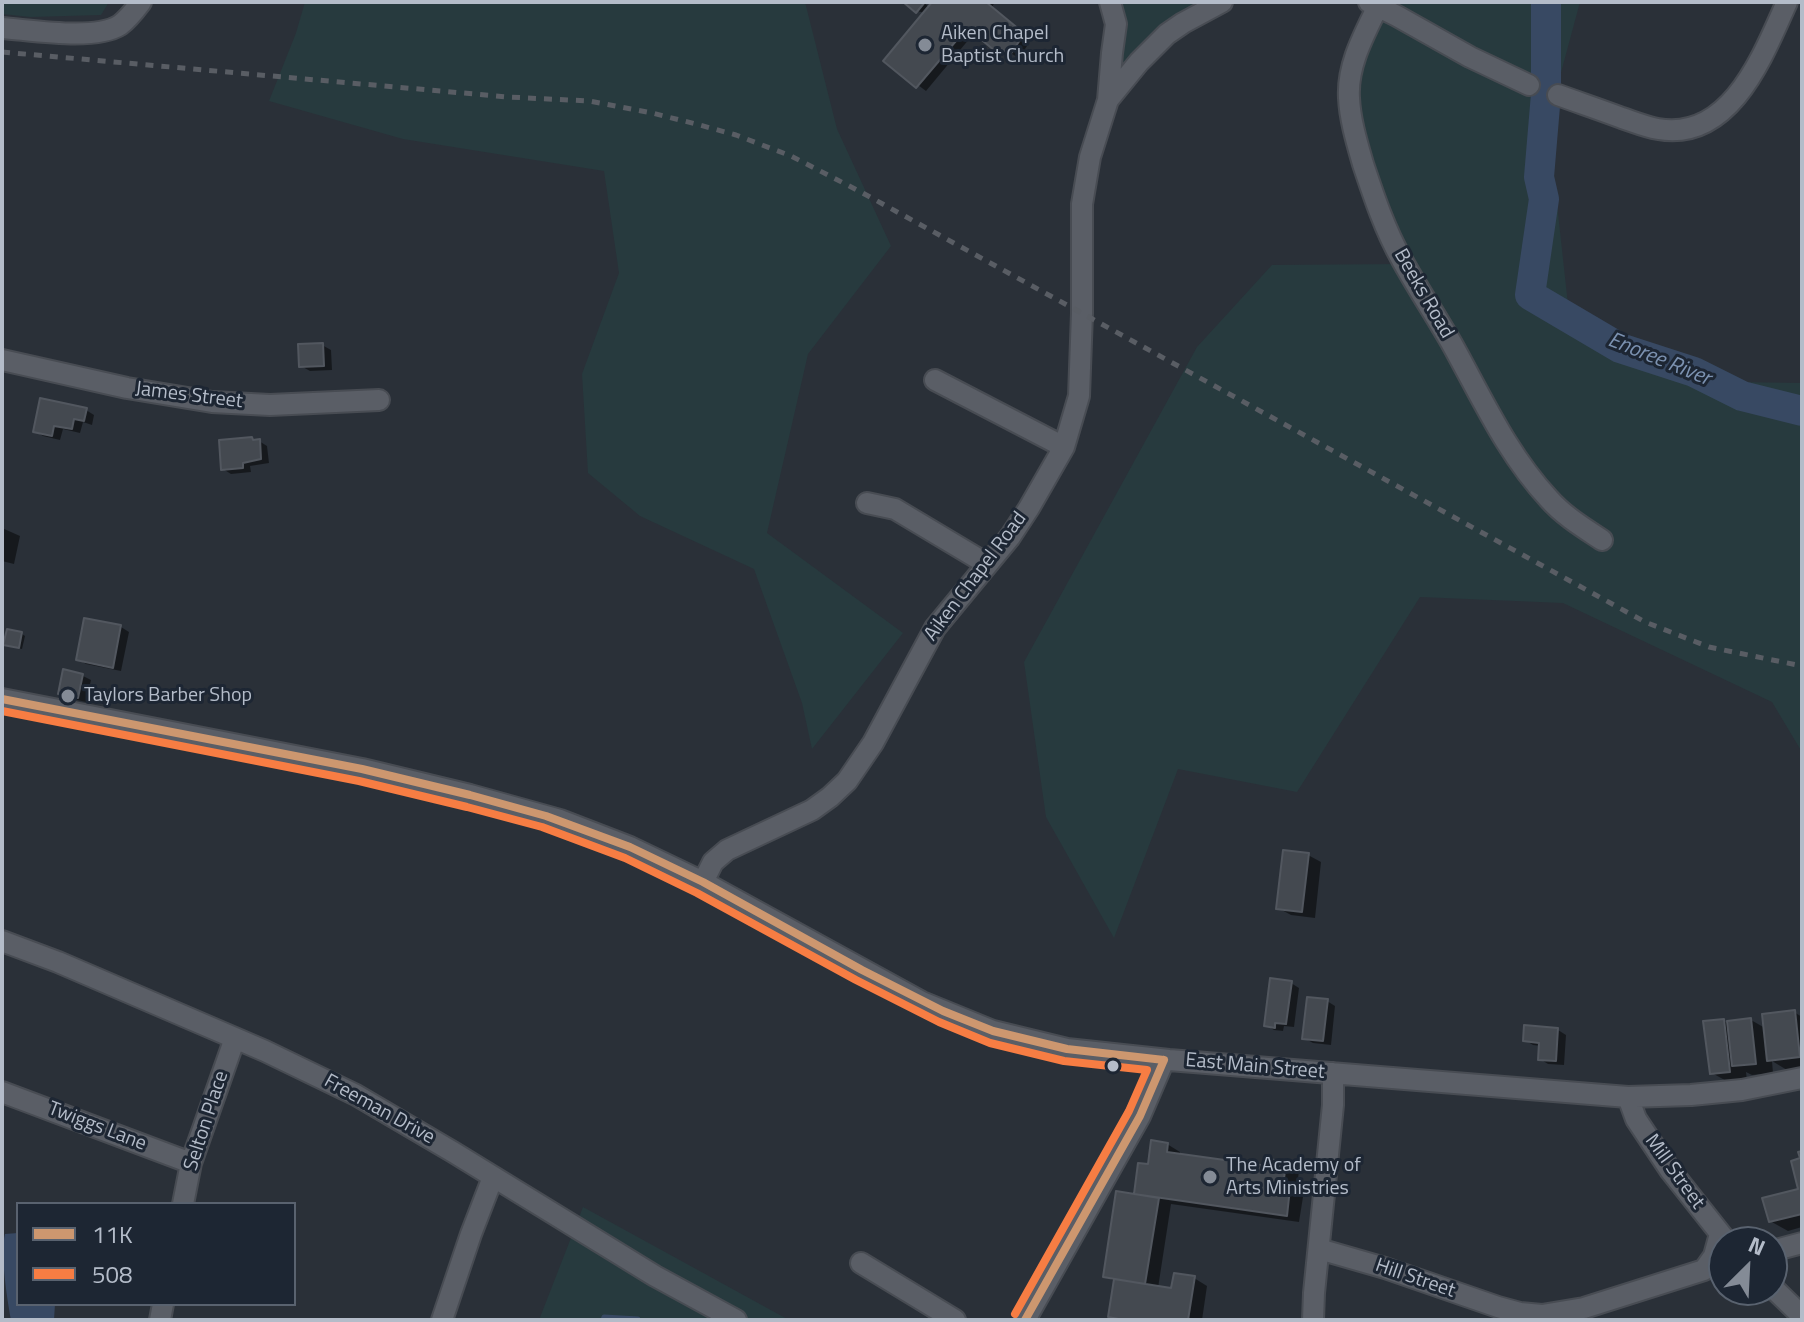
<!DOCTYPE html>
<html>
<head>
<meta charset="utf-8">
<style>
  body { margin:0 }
  #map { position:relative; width:1804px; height:1322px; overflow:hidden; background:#2a3038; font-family:"Titillium Web",sans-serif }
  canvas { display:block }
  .frame { position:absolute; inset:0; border:4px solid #b4bcc9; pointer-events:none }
  .legend { position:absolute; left:16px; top:1202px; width:280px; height:104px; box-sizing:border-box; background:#1d2633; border:2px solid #59626f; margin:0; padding:10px 14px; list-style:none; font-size:24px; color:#b4bcc9 }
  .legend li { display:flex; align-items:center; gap:16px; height:40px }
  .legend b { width:40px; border:2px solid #59626f }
  .north { position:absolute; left:1708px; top:1226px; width:80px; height:80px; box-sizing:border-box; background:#1d2633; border:2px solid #59626f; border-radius:50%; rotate:24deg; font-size:22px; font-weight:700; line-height:32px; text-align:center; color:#b4bcc9 }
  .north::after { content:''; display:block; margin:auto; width:28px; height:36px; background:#848b96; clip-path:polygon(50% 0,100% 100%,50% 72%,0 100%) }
</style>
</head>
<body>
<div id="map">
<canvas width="1804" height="1322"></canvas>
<div class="frame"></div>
<ul class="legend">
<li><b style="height:10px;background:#cd976f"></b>11K</li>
<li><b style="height:10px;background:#f77d43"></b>508</li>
</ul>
<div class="north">N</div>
</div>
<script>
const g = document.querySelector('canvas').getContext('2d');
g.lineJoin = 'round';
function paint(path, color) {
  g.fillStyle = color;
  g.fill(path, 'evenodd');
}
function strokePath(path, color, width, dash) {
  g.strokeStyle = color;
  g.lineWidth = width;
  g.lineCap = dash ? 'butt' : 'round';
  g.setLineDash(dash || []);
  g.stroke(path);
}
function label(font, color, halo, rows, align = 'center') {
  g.font = font + ' "Titillium Web",sans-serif';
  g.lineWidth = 6;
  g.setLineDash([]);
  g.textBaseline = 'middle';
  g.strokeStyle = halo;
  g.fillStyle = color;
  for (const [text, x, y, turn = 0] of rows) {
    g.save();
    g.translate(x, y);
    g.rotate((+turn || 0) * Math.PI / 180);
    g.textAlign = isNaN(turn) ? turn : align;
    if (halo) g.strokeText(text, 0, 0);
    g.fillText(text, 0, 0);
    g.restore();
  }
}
paint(new Path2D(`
  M2 2H109L101 15 31 17 2 14Z
  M305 2H805L837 129 891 246 808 354 767 533 903 633 812 749 802 703 754 569 640 516 588 473 582 374 619 273 604 171 403 139 269 101 296 33Z
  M1118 2H1201L1172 21 1139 48 1118 75Z
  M1371 2H1580L1548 121 1569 314 1735 382 1802 383V752L1772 702 1563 603 1420 597 1297 792 1178 769 1114 938 1046 817 1024 662 1197 347 1272 265 1405 264 1357 119Z
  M583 1207 789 1320H539Z`), '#273a3e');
paint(new Path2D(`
  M18 1233V1304H55L54 1320H11C7 1298 0 1254 5 1234Z`), '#384963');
paint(new Path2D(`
  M906 2H923L930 8 934 2H995L992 7 1027 35 1023 42 1027 46 1019 58 1012 54 1009 58 975 32 926 91 886 61 925 13 917 11Z
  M322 345 331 350 332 370 310 371 301 366Z
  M86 410 94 415 92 425 83 422 80 433 63 429 60 440 43 436 35 431Z
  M259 441 267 446 269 463 250 466 251 472 231 474 223 469 256 442Z
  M2 528 20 536 14 564 2 561Z
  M121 627 129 632 121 671 86 664 78 659Z
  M22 634 25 636 22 649 9 646Z
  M83 676 91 680 86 702 68 698 60 693Z
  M1308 855 1321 862 1315 918 1291 915 1278 908Z
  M1291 983 1299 988 1294 1027 1284 1026 1283 1031 1274 1030 1266 1025Z
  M1327 1001 1335 1006 1331 1045 1313 1043 1304 1038Z
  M1794 1012 1802 1017V1068L1787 1070 1772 1061 1773 1073 1752 1075 1746 1072 1747 1081 1730 1083 1712 1073 1723 1021 1727 1023 1751 1020 1765 1028Z
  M1558 1030 1566 1035 1564 1065 1548 1064 1540 1059 1541 1046 1533 1045 1525 1040Z
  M1167 1144 1180 1152V1156L1270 1169 1286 1164 1299 1171 1296 1193 1303 1197 1299 1222 1171 1204 1158 1288 1173 1291 1194 1278 1207 1286 1202 1320H1116L1110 1316 1116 1282 1105 1276 1149 1167Z
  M1802 1160V1227L1788 1231 1770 1221 1800 1190Z`), '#0007');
strokePath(new Path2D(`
  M603 1320 604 1317 638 1319`), '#384963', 5);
strokePath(new Path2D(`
  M1546 2V94L1539 177 1544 199 1530 295 1620 348 1694 372 1742 396 1802 411`), '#384963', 30);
const building = new Path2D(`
  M903 2H925L916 13Z
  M932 2H986L1020 30 1016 36 1020 40 1010 55 1003 50 1000 55 967 28 916 88 883 61Z
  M323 343 324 366 299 367 298 344Z
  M40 398 87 408 84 421 74 419 72 429 54 426 52 436 33 432Z
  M252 437 253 440 260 439 261 459 243 463V468L221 470 219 440Z
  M84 618 121 625 113 668 76 660Z
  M7 629 22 632 19 648 3 645Z
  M63 669 83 674 78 698 58 694Z
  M1283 850 1309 853 1302 912 1276 909Z
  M1270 978 1292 981 1286 1024 1275 1023V1028L1264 1026Z
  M1307 997 1328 999 1323 1041 1302 1039Z
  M1795 1010 1800 1057 1767 1061 1762 1014Z
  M1751 1018 1756 1064 1732 1066 1727 1021Z
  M1724 1019 1730 1072 1710 1074 1703 1021Z
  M1524 1025 1558 1028 1556 1061 1538 1060 1539 1043 1523 1041Z
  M1151 1140 1168 1143 1167 1152 1268 1166 1269 1159 1286 1162 1283 1187 1290 1188 1287 1216 1134 1194 1138 1163 1148 1164Z
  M1802 1151V1214L1769 1222 1762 1198 1798 1189 1791 1161 1800 1158 1798 1152Z
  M1116 1191 1159 1198 1145 1284 1103 1277Z
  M1174 1273 1195 1276 1188 1320H1124L1108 1317 1114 1279 1171 1288Z`);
paint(building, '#444950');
strokePath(building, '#52575f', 2);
const minor = new Path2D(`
  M1369 2 1397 16 1470 57 1529 85
  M1378 6C1364 35 1347 65 1349 98 1350 120 1357 143 1363 164 1374 197 1385 230 1402 260 1418 289 1436 316 1452 344 1482 398 1507 454 1549 499 1564 516 1584 528 1602 540
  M2 28C31 30 95 41 120 25 128 19 135 10 141 2
  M1558 95C1580 103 1601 110 1622 118 1634 122 1646 127 1658 129 1731 142 1763 55 1787 2
  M1108 100 1112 53 1116 24 1110 2
  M2 360 127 388 212 402 270 405 379 400
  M935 380 1064 447
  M867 503 895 509 987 564
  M2 699 362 769 470 795 560 820 630 847 703 882 922 1002 993 1031 1067 1049 1169 1060 1628 1097 1691 1095 1742 1090 1802 1078
  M703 882 713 862 727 850 812 810 830 797 847 781 873 743 935 628 1010 537 1029 508 1064 447 1079 396 1082 313V204L1090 157 1108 100 1139 62 1167 34 1183 23 1222 2
  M2 941 58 962 265 1051 356 1095 453 1152 655 1276 736 1320
  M2 1092 191 1163
  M1628 1097 1636 1119 1670 1170 1727 1242
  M183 1204 191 1163 235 1038
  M1319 1249 1385 1268 1498 1307 1520 1313 1542 1315 1584 1308 1704 1270 1714 1256 1720 1234
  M1772 1251 1802 1243
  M861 1263 955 1320
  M1772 1287 1802 1316
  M160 1320 163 1304
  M442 1320 471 1234 493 1177
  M1025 1320 1140 1116 1164 1060
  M1313 1320 1314 1293 1333 1105V1073`);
strokePath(minor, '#484c53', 24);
strokePath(minor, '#5a5e66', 20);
strokePath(new Path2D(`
  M2 52 508 97 589 101 652 113 696 124 736 135 791 156 859 191 1645 622 1709 647 1802 666`), '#595d64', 5, [8, 8]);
strokePath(new Path2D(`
  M2 699 362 769 470 795 546 816 630 847 703 882 862 970 943 1011 993 1031 1067 1049 1164 1060
  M1025 1320 1140 1116 1164 1060`), '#cd976f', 8);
strokePath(new Path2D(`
  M2 711 359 781 467 807 542 827 625 858 697 893 856 980 939 1022 990 1043 1064 1061 1147 1070 1129 1111 1015 1314`), '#f77d43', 8);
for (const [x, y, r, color] of [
  [925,45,8,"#848b96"],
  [68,696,8,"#848b96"],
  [1113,1066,7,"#b4bcc9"],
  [1210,1177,8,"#848b96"]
]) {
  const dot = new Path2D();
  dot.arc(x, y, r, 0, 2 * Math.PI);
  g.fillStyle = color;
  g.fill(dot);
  strokePath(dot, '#1d2633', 3);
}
label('20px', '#b4bcc9', '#1d2633', [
  ["Aiken Chapel",941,34],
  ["Baptist Church",941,57],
  ["Taylors Barber Shop",84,696],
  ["The Academy of",1226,1166],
  ["Arts Ministries",1226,1189]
], 'left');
label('20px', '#b4bcc9', '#1d2633', [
  ["Beeks Road",1423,294,60],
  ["James Street",189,396,7],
  ["Aiken Chapel Road",976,577,-53],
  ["East Main Street",1255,1067,5],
  ["Freeman Drive",379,1110,29],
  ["Selton Place",207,1121,-72],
  ["Twiggs Lane",97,1127,21],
  ["Mill Street",1674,1172,54],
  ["Hill Street",1415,1279,19]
]);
label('italic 22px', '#7c92b1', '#1d2633', [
  ["Enoree River",1659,360,22]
]);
</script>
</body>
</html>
